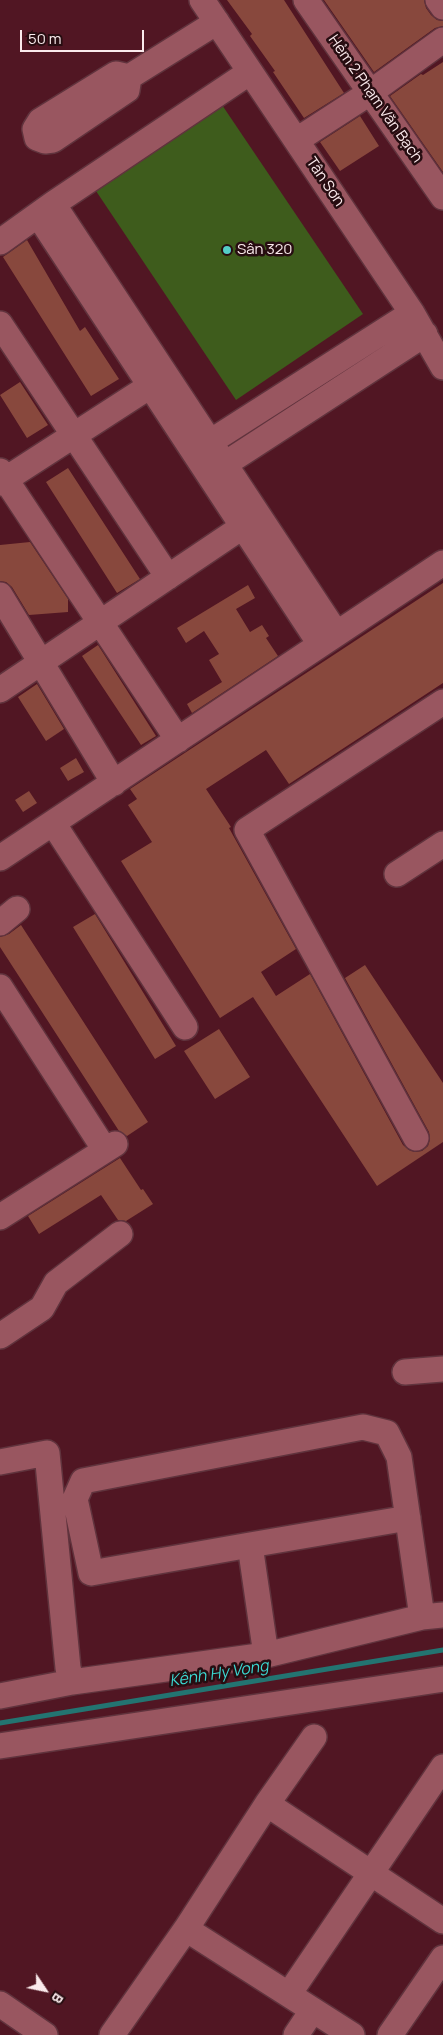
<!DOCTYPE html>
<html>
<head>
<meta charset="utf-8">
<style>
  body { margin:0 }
  #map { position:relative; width:443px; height:2035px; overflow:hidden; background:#511623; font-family:Manrope,sans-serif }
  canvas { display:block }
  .north { position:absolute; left:20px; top:1965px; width:50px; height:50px; -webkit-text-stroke:4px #270d11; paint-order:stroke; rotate:124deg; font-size:14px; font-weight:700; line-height:20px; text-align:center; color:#faeaec }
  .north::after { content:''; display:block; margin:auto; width:18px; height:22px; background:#faeaec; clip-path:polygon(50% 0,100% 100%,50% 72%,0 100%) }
  .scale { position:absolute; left:20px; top:30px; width:124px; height:22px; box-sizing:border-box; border:2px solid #faeaec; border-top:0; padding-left:6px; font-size:15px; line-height:18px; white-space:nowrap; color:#faeaec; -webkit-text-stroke:4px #270d11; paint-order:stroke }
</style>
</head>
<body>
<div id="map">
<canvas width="443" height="2035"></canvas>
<div class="north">B</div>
<div class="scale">50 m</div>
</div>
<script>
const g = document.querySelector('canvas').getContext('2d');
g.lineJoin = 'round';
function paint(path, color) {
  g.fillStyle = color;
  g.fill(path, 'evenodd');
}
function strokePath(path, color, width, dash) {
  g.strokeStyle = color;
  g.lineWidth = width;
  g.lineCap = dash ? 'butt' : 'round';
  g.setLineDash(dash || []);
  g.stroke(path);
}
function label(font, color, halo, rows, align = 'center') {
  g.font = font + ' Manrope,sans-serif';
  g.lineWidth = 5;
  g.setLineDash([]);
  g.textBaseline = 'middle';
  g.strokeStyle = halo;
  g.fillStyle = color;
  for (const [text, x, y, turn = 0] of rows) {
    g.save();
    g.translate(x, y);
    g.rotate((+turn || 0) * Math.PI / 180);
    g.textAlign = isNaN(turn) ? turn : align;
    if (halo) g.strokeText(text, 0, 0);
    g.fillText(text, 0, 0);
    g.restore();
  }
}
paint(new Path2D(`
  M218 99 363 314 236 400 92 185Z`), '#3e5c1c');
strokePath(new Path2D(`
  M0 1723 443 1650`), '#237471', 5);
paint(new Path2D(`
  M227 0H284L344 93 304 118 273 72 275 71 250 36 252 34Z
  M324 0H424L426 8 431 15 437 20 443 21V26L435 28 374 72Z
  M443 62V172L390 96 421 74 423 75Z
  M360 116 379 146 340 171 320 142Z
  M27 240 80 331 85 327 119 379 91 396 3 257Z
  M20 382 48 425 27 438 0 395Z
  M68 468 140 579 117 593 46 482Z
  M30 542 68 599V612L29 615 12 587 6 582 0 581V545Z
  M443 583V683L289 784 266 750 206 789 231 827 229 828 296 949 261 972 276 996 310 974 403 1145 409 1150 415 1152 422 1151 428 1146 430 1139 429 1132 345 978 365 965 443 1083V1142L377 1186 253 997 220 1018 121 861 152 842 128 805 137 799 130 789Z
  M248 585 255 598 236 609 250 632 262 625 269 636 266 638 278 656 192 713 187 704 222 682 209 660 219 654 204 631 186 643 177 628Z
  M98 645 156 736 141 745 82 656Z
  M37 684 64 729 46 741 18 697Z
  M76 758 84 772 68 781 60 768Z
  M29 791 37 803 23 812 15 800Z
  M95 914 176 1046 155 1059 73 927Z
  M21 925 148 1122 127 1136 119 1131 0 947V937L9 934Z
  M219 1029 250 1077 215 1099 184 1051Z
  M120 1158 141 1190 143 1189 153 1204 126 1221 118 1220 101 1195 39 1234 28 1216Z`), '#88483d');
const minor = new Path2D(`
  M202 0 412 313 443 367
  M306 0 443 197
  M438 0 443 7
  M129 77 127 90 53 140 45 141 37 138 35 129 40 121 116 74 129 77 217 22
  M297 140 371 92 443 40
  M53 204 336 633
  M38 215 320 644
  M0 242 53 204 250 72
  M0 324 168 577
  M210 442 412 313
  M225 464 425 334
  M0 471 178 740
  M0 483 164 377
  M0 595 114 783
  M0 690 257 517
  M53 823 185 1027
  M0 858 443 563
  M397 874 443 844
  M0 923 17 909
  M0 987 105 1150
  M416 1138 247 830 443 702
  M0 1217 115 1144
  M0 1336 42 1308 56 1283 120 1234
  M405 1372 443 1369
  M0 1462 47 1453 68 1668 72 1682
  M250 1545 408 1518
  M266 1655 250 1545 91 1573 75 1499 83 1481 363 1427 387 1433 399 1457 422 1617
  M0 1696 72 1682 266 1655 422 1617 443 1615
  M0 1746 443 1679
  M267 1804 443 1921
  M186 1929 352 2035
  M289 1994 443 1767
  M0 2004 45 2035
  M112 2035 186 1929 267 1804 314 1737
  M296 2035 312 2011
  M390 2035 443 1958`);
strokePath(minor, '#60333d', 28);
strokePath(minor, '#995660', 25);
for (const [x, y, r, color] of [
  [227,250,5,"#54cdc8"]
]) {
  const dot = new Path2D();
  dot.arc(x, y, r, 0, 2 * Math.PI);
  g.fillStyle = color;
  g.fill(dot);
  strokePath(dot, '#270d11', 2);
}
label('15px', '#faeaec', '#270d11', [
  ["Hẻm 2 Phạm Văn Bạch",375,99,55],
  ["Tân Sơn",325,182,56]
]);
label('15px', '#faeaec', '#270d11', [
  ["Sân 320",237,250]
], 'left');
label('italic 16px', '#3bd8d2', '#270d11', [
  ["Kênh Hy Vọng",219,1674,-9]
]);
</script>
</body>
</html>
